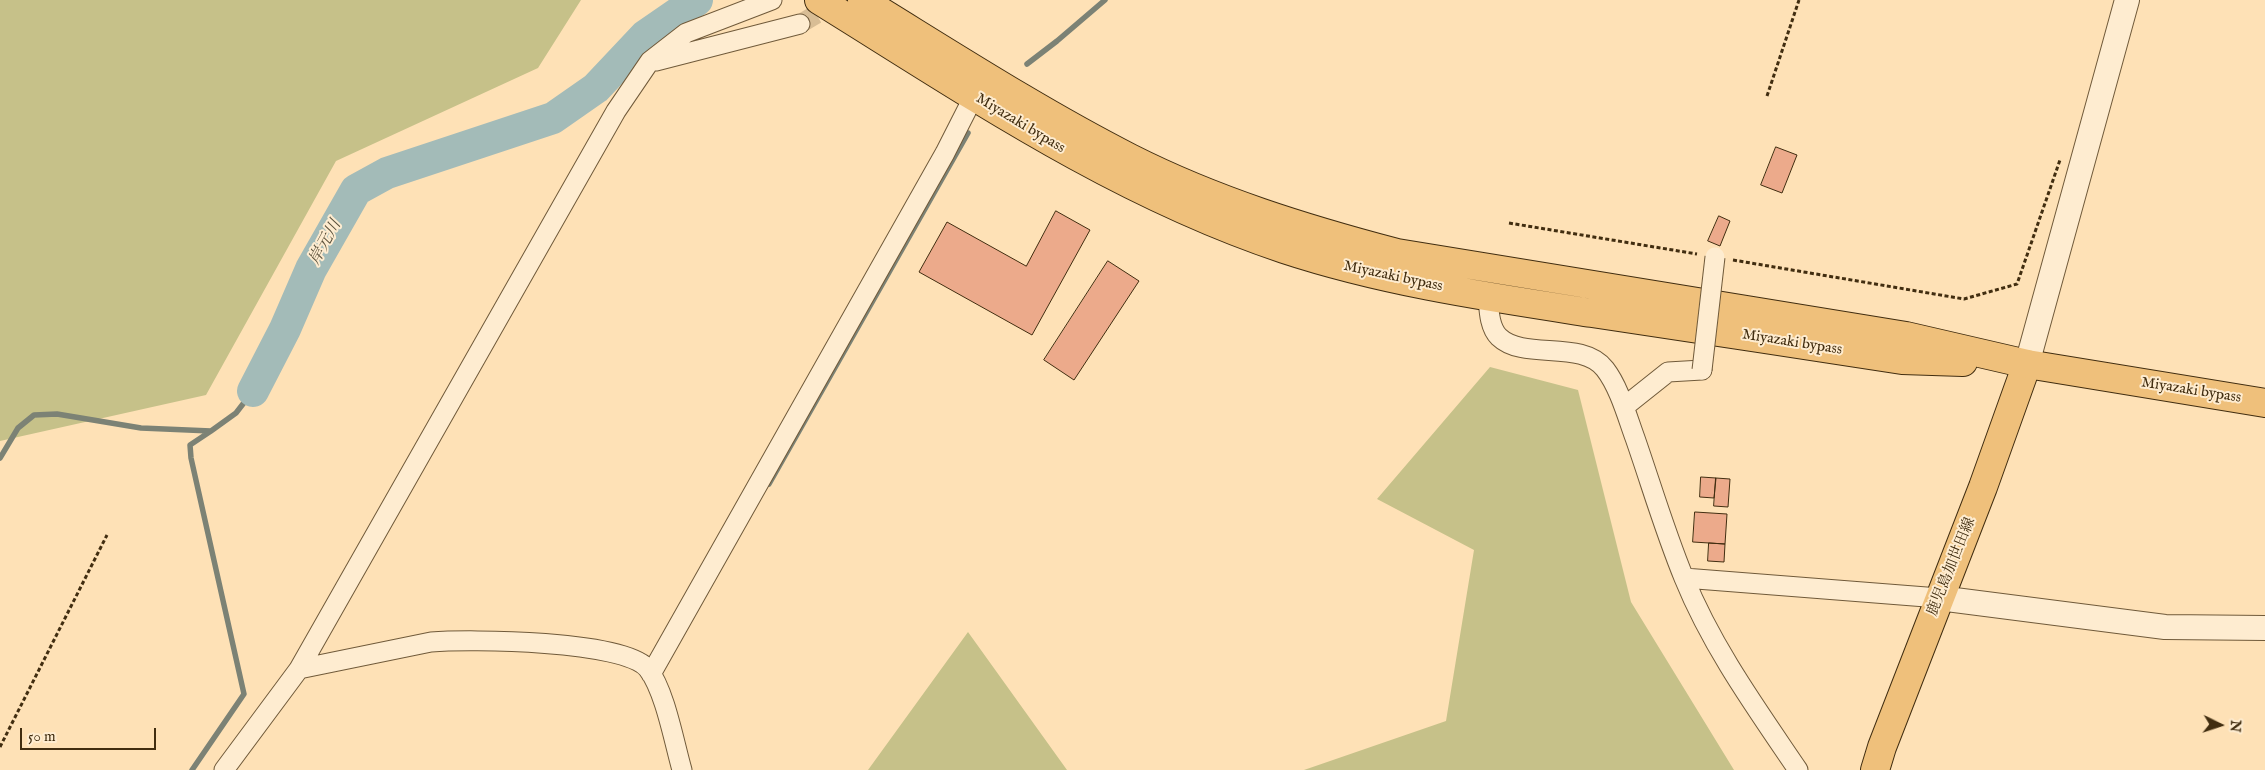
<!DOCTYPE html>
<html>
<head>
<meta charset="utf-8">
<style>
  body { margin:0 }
  #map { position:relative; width:2265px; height:770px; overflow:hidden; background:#fee1b6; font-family:"IM FELL English",serif }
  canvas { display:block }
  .north { position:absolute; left:2195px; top:700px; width:50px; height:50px; -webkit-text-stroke:4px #feecd0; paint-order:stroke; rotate:94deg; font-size:14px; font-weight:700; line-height:20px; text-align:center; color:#412d10 }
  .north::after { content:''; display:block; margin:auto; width:18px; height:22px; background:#412d10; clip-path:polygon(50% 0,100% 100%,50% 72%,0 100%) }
  .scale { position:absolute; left:20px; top:728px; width:136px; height:22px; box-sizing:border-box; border:2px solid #412d10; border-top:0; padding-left:6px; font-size:15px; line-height:18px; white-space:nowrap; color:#412d10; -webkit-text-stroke:4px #feecd0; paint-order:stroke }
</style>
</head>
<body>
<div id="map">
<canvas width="2265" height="770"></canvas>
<div class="north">N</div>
<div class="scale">50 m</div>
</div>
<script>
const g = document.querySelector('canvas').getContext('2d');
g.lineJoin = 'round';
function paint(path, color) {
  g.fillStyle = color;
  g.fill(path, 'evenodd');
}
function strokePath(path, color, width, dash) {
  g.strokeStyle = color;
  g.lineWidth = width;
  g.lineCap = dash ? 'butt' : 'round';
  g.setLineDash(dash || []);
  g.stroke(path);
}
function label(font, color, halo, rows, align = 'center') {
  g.font = font + ' "IM FELL English","Noto Serif JP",serif';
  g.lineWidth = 4;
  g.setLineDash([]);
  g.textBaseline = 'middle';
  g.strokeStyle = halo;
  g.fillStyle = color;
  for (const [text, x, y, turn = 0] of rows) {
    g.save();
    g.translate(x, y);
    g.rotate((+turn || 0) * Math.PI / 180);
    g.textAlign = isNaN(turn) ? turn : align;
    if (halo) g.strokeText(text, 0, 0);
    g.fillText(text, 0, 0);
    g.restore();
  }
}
paint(new Path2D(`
  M0 0H581L538 68 336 161 206 395 0 441Z
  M1490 367 1578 390 1631 602 1734 770H1304L1446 721 1474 550 1377 499Z
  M968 632 1067 770H868Z`), '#c6c189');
strokePath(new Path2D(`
  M1027 64 1057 41 1105 0
  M0 458 18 428 34 415 57 414 141 428 211 431 236 413 253 391
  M769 484 968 133
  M192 770 244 694 191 458 190 445 211 431`), '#7c8275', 5.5);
strokePath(new Path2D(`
  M253 391 285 329 311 269 356 190 387 173 553 118 596 88 645 36 697 0`), '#a3bbb8', 32);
const building = new Path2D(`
  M1776 147 1797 155 1782 193 1761 185Z
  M1056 211 1090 230 1032 335 919 272 947 222 1026 266Z
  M1719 216 1730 221 1720 246 1708 241Z
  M1108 261 1139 281 1074 380 1044 360Z
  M1701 477 1716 478 1714 498 1700 497Z
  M1716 478 1730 479 1728 507 1714 506Z
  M1695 512 1727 514 1725 544 1693 542Z
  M1709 543 1725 544 1724 562 1708 561Z`);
paint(building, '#ecaa8b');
strokePath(building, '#412d10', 1);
strokePath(new Path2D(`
  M800 24 837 2`), '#d8bd95', 19, [19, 9]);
const minor = new Path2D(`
  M656 61 800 24
  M1488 297C1489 309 1489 327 1499 337 1524 361 1582 339 1605 369 1619 387 1627 416 1635 438 1651 484 1665 532 1684 578 1712 647 1756 708 1798 770
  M1624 407 1668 372 1702 370
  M1684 578 1939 598
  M299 669 431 642C469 639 625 640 648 669 665 691 674 742 682 770
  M651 674 945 153 979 86
  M224 770 299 669 616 111 650 61 686 33 772 0`);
const tertiary = new Path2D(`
  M2027 364 2127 0
  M1939 598 2165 627 2265 628`);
const primary = new Path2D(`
  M1875 770 1882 747 1983 487 2027 364`);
const trunk = new Path2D(`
  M819 0C969 93 1116 193 1284 249 1384 282 1488 297 1592 313 1695 328 1799 344 1902 360L1963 362
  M862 0C950 54 1038 111 1130 158 1215 201 1306 229 1397 253L1906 336 2027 364 2265 403`);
strokePath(minor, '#705a3a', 21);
strokePath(tertiary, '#705a3a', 26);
strokePath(primary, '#412d10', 30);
strokePath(trunk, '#412d10', 30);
strokePath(new Path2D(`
  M1767 96 1799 0
  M1509 223 1697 254
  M1733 260 1964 299 2017 284 2060 160
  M0 747 107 535`), '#412d10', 3, [4, 2.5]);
strokePath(minor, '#feecd0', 19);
strokePath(tertiary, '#feecd0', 24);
strokePath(primary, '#efc07b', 28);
strokePath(trunk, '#efc07b', 28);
const minorBridge = new Path2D(`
  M1702 370 1715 257`);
strokePath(minorBridge, '#705a3a', 21, []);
strokePath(minorBridge, '#feecd0', 19);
label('15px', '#412d10', '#feecd0', [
  ["Miyazaki bypass",1020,124,31],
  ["Miyazaki bypass",1393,277,12],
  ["Miyazaki bypass",1792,343,9],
  ["Miyazaki bypass",2191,391,9],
  ["鹿児島加世田線",1952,567,-68]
]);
label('italic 16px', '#5a503a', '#feecd0', [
  ["岸元川",326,243,-61]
]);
</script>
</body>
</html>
